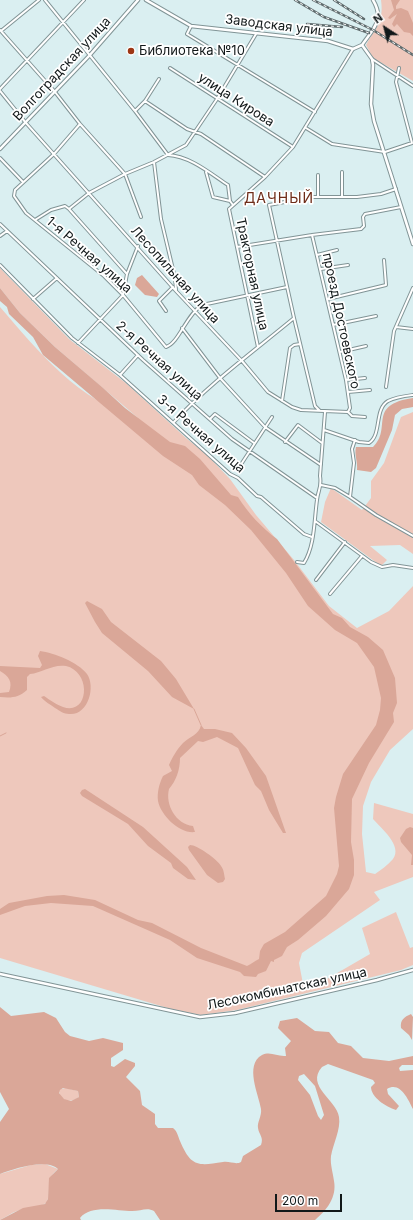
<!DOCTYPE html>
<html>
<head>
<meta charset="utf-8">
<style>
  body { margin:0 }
  #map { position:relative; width:413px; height:1220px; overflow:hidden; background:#daeff1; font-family:Inter,sans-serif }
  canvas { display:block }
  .north { position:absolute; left:365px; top:8px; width:40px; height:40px; -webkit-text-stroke:3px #fff; paint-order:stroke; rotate:324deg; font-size:11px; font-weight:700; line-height:16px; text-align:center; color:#111819 }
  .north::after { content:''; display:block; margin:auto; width:14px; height:18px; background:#111819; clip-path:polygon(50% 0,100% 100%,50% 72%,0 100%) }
  .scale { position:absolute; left:275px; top:1194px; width:67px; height:18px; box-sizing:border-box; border:2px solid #111819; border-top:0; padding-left:5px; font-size:12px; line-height:14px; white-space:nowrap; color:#111819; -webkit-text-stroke:3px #fff; paint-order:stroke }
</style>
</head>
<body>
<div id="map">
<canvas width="413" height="1220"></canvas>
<div class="north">N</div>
<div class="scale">200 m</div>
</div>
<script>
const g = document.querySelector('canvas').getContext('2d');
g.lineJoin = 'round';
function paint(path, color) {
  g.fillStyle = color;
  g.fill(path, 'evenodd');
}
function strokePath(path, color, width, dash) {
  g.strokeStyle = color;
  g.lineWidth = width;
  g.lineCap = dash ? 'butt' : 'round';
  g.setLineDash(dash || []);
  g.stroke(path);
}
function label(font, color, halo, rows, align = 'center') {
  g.font = font + ' Inter,sans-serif';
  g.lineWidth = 3.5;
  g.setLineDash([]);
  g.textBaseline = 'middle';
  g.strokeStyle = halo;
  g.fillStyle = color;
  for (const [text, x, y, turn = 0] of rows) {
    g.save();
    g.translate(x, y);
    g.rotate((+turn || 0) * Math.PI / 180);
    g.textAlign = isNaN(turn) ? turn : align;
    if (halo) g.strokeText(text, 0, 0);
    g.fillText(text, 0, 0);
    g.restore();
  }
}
paint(new Path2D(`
  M381 0H413V81L373 58 366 45C376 27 384 22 381 0Z
  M0 268 69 339 127 384 186 438 206 454 230 479 256 515 294 560 329 606 357 628 389 611 413 586V729L390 750 371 782 363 806 362 834 366 872 375 874C381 870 388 865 393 859 403 846 381 828 373 819L374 803 413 814V877L374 892 380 900 302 953 299 963 303 984 320 983 370 954 362 928 396 912 410 948 413 947V965L401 970 237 1010 201 1015 171 1009 0 958V307C38 351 79 402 138 418L55 347 20 313 0 288Z
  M413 412V554L400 545 370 546 387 560 381 566 321 522 325 502 331 488 362 510 371 498V481L384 463 401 417Z
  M66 1088 78 1091 79 1097C71 1103 60 1102 59 1091L61 1089Z
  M45 1164 58 1169C44 1180 52 1189 47 1202 40 1209 26 1207 17 1211 11 1213 6 1217 0 1220V1174L31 1165Z`), '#eec8bc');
paint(new Path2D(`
  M391 0H400L396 6V9L401 8 408 11 413 23V36L410 33 404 32 397 24 394 27 392 24 397 14 390 19 388 18 394 10Z
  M142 275 159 294 157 297 145 295 135 285 137 278Z
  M0 288 20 313 55 347 102 387 125 408 170 442 185 446 200 459 231 495 238 497C248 513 262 528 277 539L333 614 342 618 350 627 368 637 383 650 395 678 397 703 393 713 394 722 369 763 352 799 351 842 354 860V875L349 889 326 916 298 940 287 947 282 956 274 960V962L271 961 266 971 258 974 256 977 244 976 240 972 197 958 170 940 93 906 51 903 25 906 0 915V909L9 903 47 896 64 895 95 900 138 920 152 923 201 948 247 966C252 964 254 961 259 959L260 951 264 944 285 932 326 896 337 874 339 866 334 808 336 797 343 774 376 725 380 710 381 698 374 667 357 643 335 630 308 606 286 573 251 530 225 505 199 485 192 475 163 456 43 355 33 337 9 314 7 307 0 301Z
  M413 398V407L402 409 395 415 392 430 376 468 371 472 357 470C358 462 354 455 356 447H373C393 428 366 405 413 398Z
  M87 601 102 609 111 622 161 661 176 679 194 709 172 697 148 671 102 633 95 622 85 603Z
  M40 651C54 653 78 662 87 674 96 687 88 716 69 714 64 714 60 711 55 708 51 705 44 701 41 697L44 696C50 700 57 705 63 707 89 716 92 672 66 666 52 664 42 673 30 674L27 677V690C18 698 11 698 0 697V693L9 692C13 682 9 676 0 671V666L40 668 42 665 38 656Z
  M201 725 204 729H215L232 733 246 748 266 776 286 833H283L269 810 261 791 255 785 238 748 217 737 203 742 198 741 180 758C180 770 176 781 169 789 165 805 176 824 193 826L195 832C180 834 161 816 158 801 157 793 159 784 163 776L172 771 169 765C172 758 177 749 183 743 189 737 199 735 201 725Z
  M85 789 143 827 187 867 196 880 188 879 173 868 171 863 148 846 128 824 82 796 80 793 82 790Z
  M410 827 413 828V865H411L412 855 401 842 400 838 406 829Z
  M190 845C197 845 217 859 221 866 224 870 224 874 225 879L223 882 218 883 207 875 189 850 188 847Z
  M0 1007 11 1016 44 1012 56 1018 65 1032 70 1036 89 1041 103 1038 123 1043V1050L111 1058V1066L114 1067 125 1059 135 1063V1066L126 1077 140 1091 142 1105 155 1114V1124L158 1128H173C177 1131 178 1136 180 1141 191 1167 198 1166 223 1162 230 1161 236 1165 241 1162L243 1156 261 1145C264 1137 259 1135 258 1128 257 1122 262 1116 261 1109 259 1095 244 1065 262 1055 271 1051 277 1057 286 1056L285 1048 291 1041 278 1028 280 1021 297 1018 315 1031 329 1032 338 1043 351 1046 363 1058 389 1061 413 1056V1065H402L399 1068 400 1071 413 1070V1109C408 1099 400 1081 387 1089L388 1094 399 1106 396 1110C386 1107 371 1097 371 1087L375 1083 373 1080 328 1064 322 1067C305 1086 337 1100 339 1117 341 1129 333 1144 331 1156 330 1164 333 1173 334 1181 337 1197 327 1210 315 1220H160L154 1211C147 1207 141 1211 132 1211 117 1211 91 1204 80 1218L81 1220H0L23 1208 45 1204 48 1199 49 1178 58 1169C46 1158 13 1169 0 1174V1122L9 1109 0 1092ZM304 1074 315 1086 324 1115 321 1120 318 1116 310 1095 298 1080 299 1076ZM63 1088 78 1091 79 1097 71 1101 64 1099 59 1093 60 1090Z
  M411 1014 413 1017 412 1040 409 1035 401 1028C400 1020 404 1017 411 1014Z`), '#daa798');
strokePath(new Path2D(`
  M194 709 201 725
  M0 736 6 733`), '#daa798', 1);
const minor = new Path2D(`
  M45 0 135 111 168 155C190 156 211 174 228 185L230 201 233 205
  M191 26 187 34 315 112
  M0 30 55 92 80 124 125 174 141 217
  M1 31 39 0
  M372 59 413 86
  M170 68 293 147
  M399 68 396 82 412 143
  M0 89 84 0
  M0 91 26 123 176 291 242 361 268 392 292 407 301 410 348 412 352 416 365 417
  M145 101 187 129 201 134 265 177
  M135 111 145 101 159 79
  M80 124 54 154 15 190 14 196 26 213 104 276 123 295 166 347C179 343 186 315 202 305L287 287
  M306 128 332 144 385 152 412 143
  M0 158 23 182
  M154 162 161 219 175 278 176 290
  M206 172 213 197 230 201
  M342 172V197
  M318 175V197
  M69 209 127 274
  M35 220 51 210 65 206 69 209 89 193 125 174 154 162 186 145 217 99 256 34
  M0 224 143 360 232 439 317 498
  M312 235 346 380 350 408 348 412
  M0 236 7 231
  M237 247 312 235 361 229 364 226 363 217 365 214 401 207
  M317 255 337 250
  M0 265 72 338 120 375 230 474 238 478 257 496 261 497 304 534 312 537
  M321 269 348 265
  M33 299 57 278
  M328 299 386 285 384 260
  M166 311 159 301 173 287
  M333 325 376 316
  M396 327 413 329
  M182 328 220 378 265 427 321 465
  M78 343 123 295 127 274 138 246
  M258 347 229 209 265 177 293 147 353 49
  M340 352 366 346
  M120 375 138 355
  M346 380 365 378
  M386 387 394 331 413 288
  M348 392 370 390
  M282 401 290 348 294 345 300 344
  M320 411 315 406 294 318 269 205 311 197H357L381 194 396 189
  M210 419 215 414 254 443
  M174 422C210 383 253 352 294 318
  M324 430 359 442 369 443C382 435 374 409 388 401 396 397 405 396 413 395
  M285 442 298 425 322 443
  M240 466 272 417
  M321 485 335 488 350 497 354 463 352 449 355 440
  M350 497 376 515 413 536
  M315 521 371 562 382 567 393 565 413 568
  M297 562 304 563C315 545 314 521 317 500 318 490 322 487 320 476L325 412
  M316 580 345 542
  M330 594 362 556`);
const tertiary = new Path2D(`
  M146 0 191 26 328 41 353 49 362 45
  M362 45 372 59 373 65 371 104 374 121 413 244
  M362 45C373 29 385 20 373 0
  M0 149 89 56 138 0
  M0 974 200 1017 235 1013 377 980 413 970`);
strokePath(minor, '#819496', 4);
strokePath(tertiary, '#819496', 4.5);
strokePath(minor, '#fff', 2);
strokePath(tertiary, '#fff', 2.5);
const rail = new Path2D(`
  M295 0 324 17 369 33
  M313 0 373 30 413 55
  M334 0 364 19
  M307 24 342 27`);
strokePath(rail, '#5f6b6d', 2.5);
strokePath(rail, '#fff', 1, [3]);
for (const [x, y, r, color] of [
  [131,51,4,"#9d3614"]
]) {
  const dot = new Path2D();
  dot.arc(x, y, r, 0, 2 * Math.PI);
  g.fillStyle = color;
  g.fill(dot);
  strokePath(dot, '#fff', 1.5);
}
label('13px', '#111819', '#fff', [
  ["Заводская улица",279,26,7],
  ["Волгоградская улица",62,69,-47],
  ["улица Кирова",236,100,33],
  ["1-я Речная улица",89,255,41],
  ["Тракторная улица",252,274,78],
  ["Лесопильная улица",175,275,48],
  ["проезд Достоевского",341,321,78],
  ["2-я Речная улица",159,361,42],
  ["3-я Речная улица",201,434,41],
  ["Лесокомбинатская улица",287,989,-12]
]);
label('13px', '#111819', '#fff', [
  ["Библиотека №10",139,51]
], 'left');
g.letterSpacing = '1px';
label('14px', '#6e2c18', '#fff', [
  ["ДАЧНЫЙ",279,199]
]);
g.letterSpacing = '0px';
</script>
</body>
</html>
